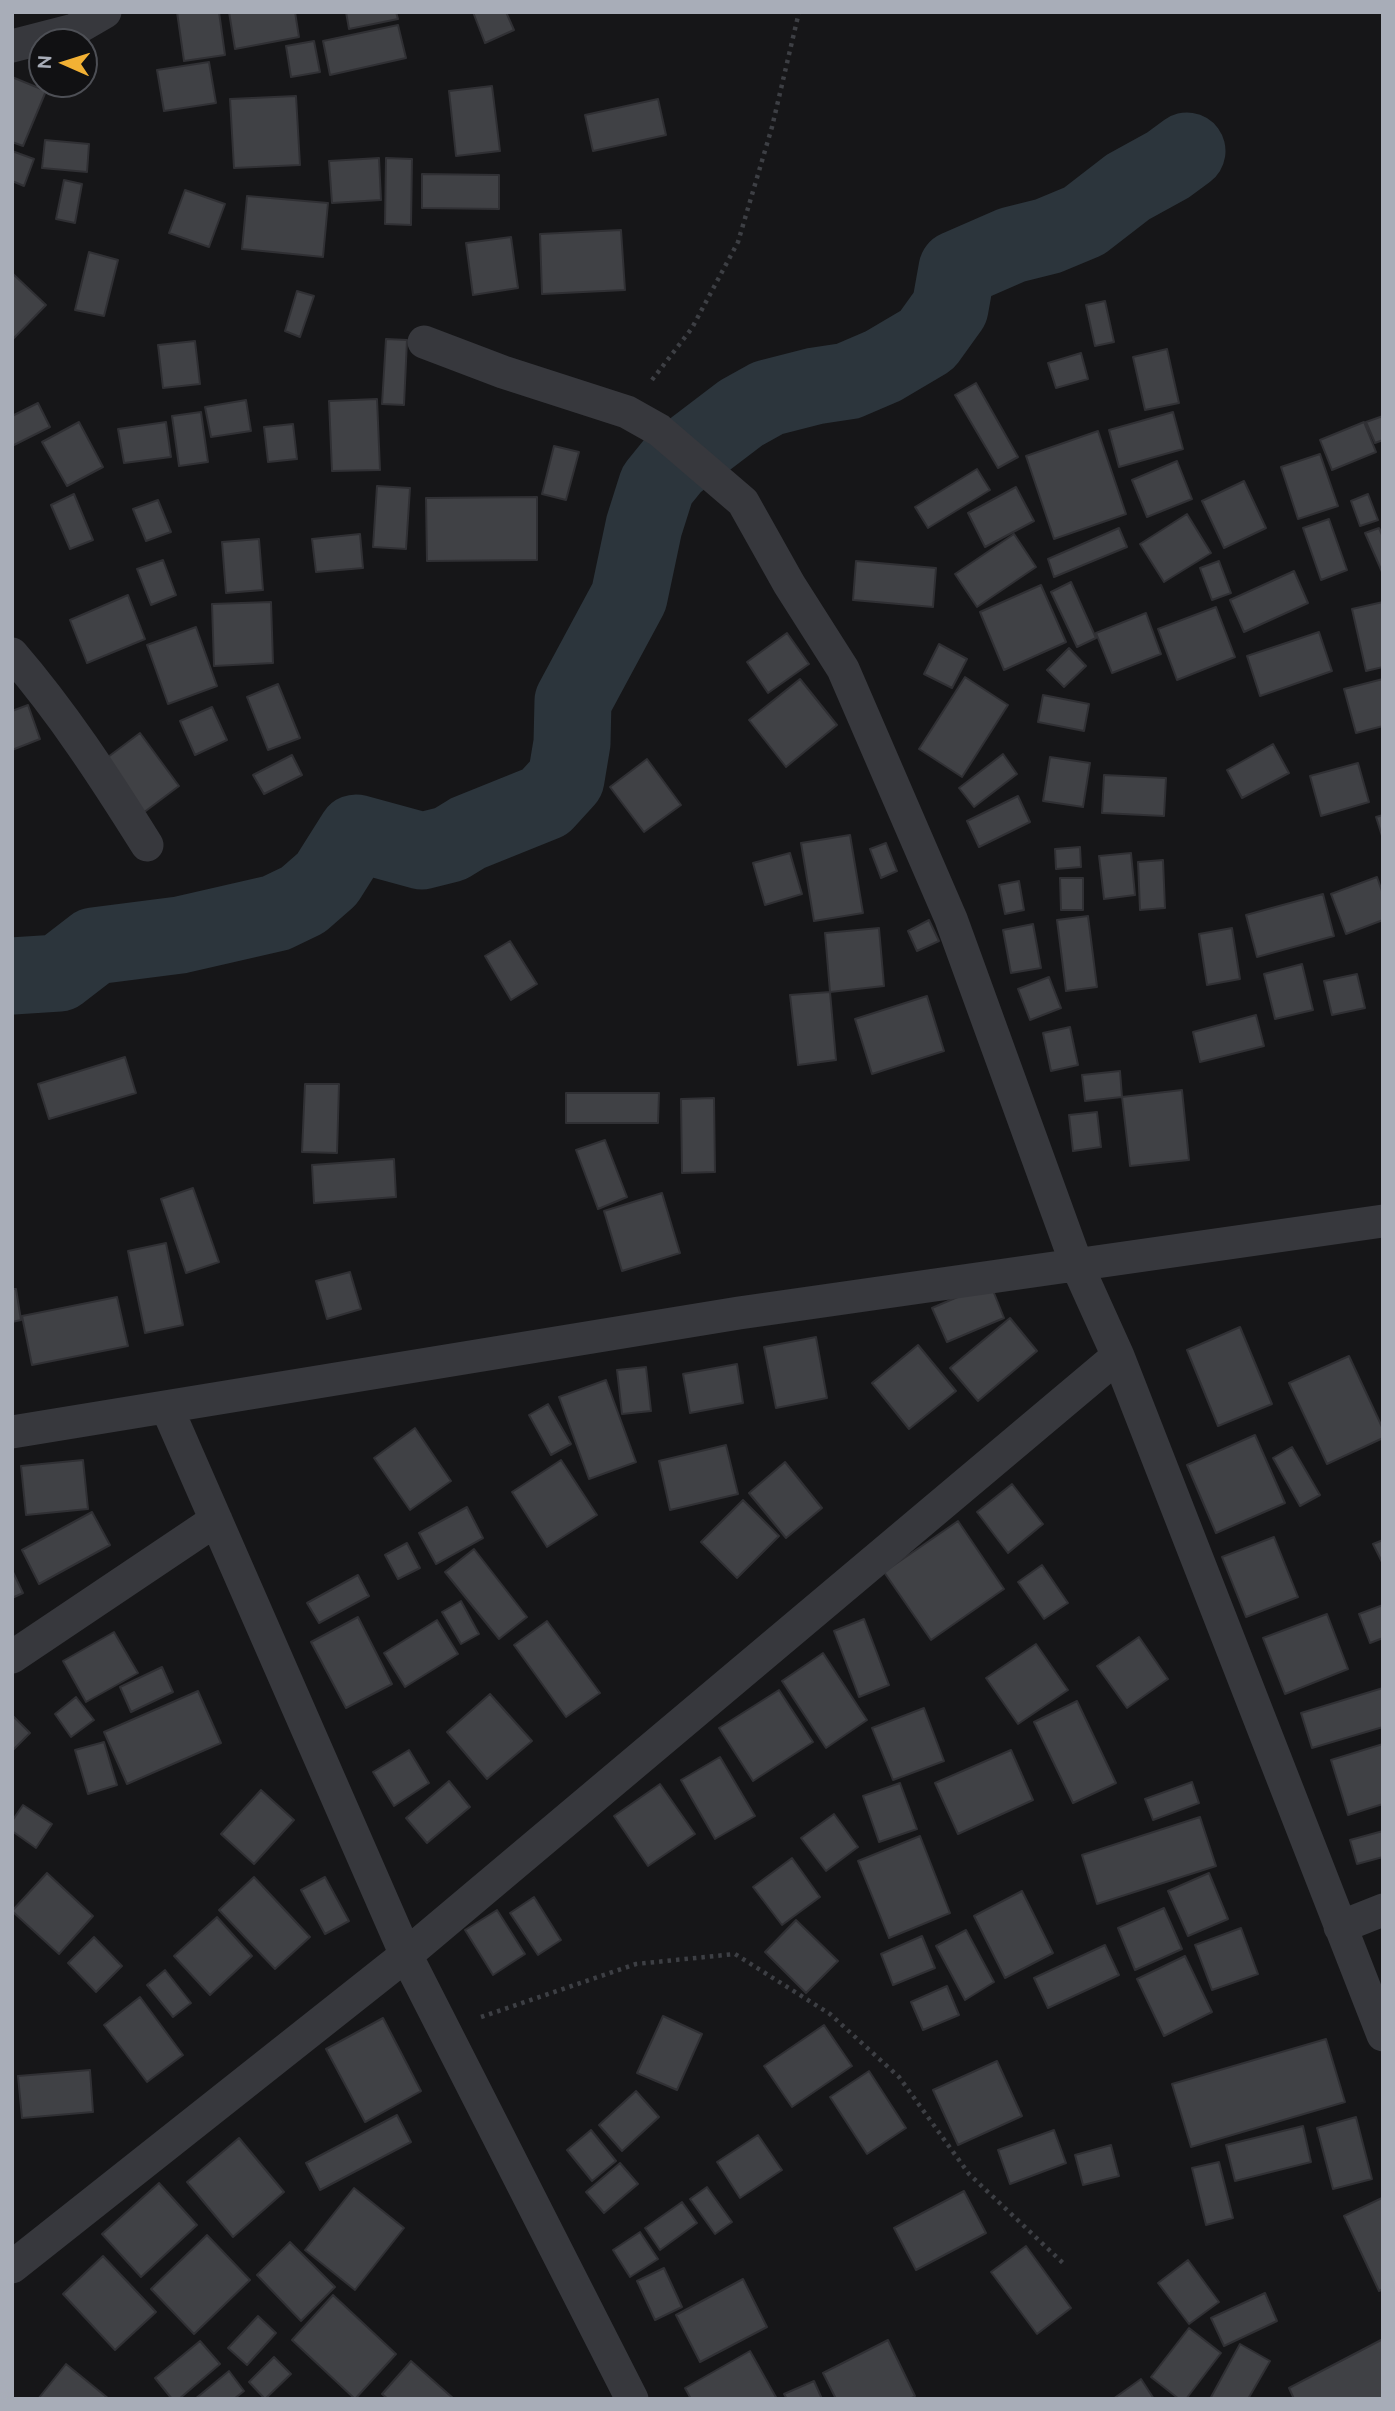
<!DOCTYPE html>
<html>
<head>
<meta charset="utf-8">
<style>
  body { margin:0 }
  #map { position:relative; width:1395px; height:2411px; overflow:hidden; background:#161618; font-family:Ubuntu,sans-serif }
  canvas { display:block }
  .frame { position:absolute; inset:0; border:14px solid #a8adb8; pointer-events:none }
  .north { position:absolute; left:28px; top:28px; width:70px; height:70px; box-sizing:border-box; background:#111113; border:2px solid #4d4f55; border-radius:50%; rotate:273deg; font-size:19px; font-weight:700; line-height:28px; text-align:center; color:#a8adb8 }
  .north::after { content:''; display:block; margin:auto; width:24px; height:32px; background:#f2b134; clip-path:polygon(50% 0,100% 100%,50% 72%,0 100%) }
</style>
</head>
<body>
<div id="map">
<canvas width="1395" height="2411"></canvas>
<div class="frame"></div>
<div class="north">N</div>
</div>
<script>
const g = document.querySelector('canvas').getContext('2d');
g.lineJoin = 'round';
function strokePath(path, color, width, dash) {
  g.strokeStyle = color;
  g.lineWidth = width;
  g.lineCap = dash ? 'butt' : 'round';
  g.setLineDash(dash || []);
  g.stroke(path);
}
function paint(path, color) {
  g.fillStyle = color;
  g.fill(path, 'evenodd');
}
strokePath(new Path2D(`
  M12 976 59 973 94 946 180 935 276 913 303 900 327 879 356 833 422 851 450 844 468 833 545 802 566 779 572 743 573 701 629 597 644 526 657 485 674 464 741 413 768 398 815 386 848 381 883 366 927 340 950 308 957 269 1012 245 1048 236 1084 221 1128 187 1168 165 1187 151`), '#2c353c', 77);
const building = new Path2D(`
  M177 12H219L225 55 184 61Z
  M229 12H295L299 37 235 49Z
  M346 12H396L398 19 349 29Z
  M473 12H506L514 30 485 43Z
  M398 25 406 58 330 75 323 41Z
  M314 41 320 72 291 77 286 46Z
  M209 62 216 103 164 111 157 70Z
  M12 77 46 91 23 146 12 142Z
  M492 86 500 151 456 156 449 91Z
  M296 96 300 165 234 168 230 99Z
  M658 99 666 135 593 151 585 115Z
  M45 140 89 144 87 172 42 168Z
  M12 151 34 159 24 186 12 181Z
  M379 158 381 200 332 203 329 161Z
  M386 158 412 159 411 225 385 224Z
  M422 174 499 175V209L422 208Z
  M64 180 82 184 75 223 56 219Z
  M185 190 225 204 209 247 169 233Z
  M247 196 328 203 323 257 242 249Z
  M621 230 625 290 542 294 540 234Z
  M511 237 518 288 473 295 466 243Z
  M89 252 118 260 104 316 75 310Z
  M12 273 46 305 12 340Z
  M297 291 314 296 300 337 285 331Z
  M1105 301 1114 342 1095 346 1086 305Z
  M386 339 407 340 404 405 382 404Z
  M195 341 200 384 163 388 158 345Z
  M1167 349 1179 403 1145 410 1133 357Z
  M1081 353 1088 379 1056 388 1048 363Z
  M976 383 1018 457 998 468 955 395Z
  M377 399 380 470 332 471 329 401Z
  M246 400 251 431 211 437 205 407Z
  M38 403 50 427 12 446V416Z
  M201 412 208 462 179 466 172 416Z
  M1173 412 1183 449 1119 467 1109 430Z
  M1383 416V440L1375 443 1366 422Z
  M79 422 103 467 67 486 42 442Z
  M166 422 171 457 124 463 118 429Z
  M1364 422 1376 452 1332 470 1320 440Z
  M293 424 297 459 268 462 264 427Z
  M1098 431 1126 514 1054 539 1026 456Z
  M554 446 579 452 566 500 542 494Z
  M1320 454 1338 506 1298 519 1281 467Z
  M1177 461 1192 499 1147 517 1132 480Z
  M977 469 990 490 928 528 915 507Z
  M1244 481 1266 528 1224 548 1202 501Z
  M377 486 410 488 406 549 373 547Z
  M1016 487 1034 521 985 547 968 513Z
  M74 494 93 540 70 549 51 505Z
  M1368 494 1378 520 1360 526 1351 501Z
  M537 497V560L427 561 426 498Z
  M158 500 171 532 146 541 133 509Z
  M1187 514 1211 553 1164 582 1140 544Z
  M1329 519 1347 570 1321 580 1303 528Z
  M1119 528 1127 547 1054 577 1048 559Z
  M1379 528 1383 537V574L1365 533Z
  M360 534 363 568 316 572 312 539Z
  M1014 534 1036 567 977 607 955 574Z
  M259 539 263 590 226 593 222 542Z
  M163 560 176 595 151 605 137 569Z
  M856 561 936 568 933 607 853 600Z
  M1219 561 1231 593 1212 600 1200 568Z
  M1294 571 1308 603 1244 632 1230 600Z
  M1071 582 1096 638 1077 647 1051 592Z
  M1041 585 1066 642 1004 670 980 612Z
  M128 595 145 639 87 663 70 620Z
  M271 602 273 663 214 666 212 604Z
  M1383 602V667L1366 671 1352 609Z
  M1216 607 1235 657 1177 680 1158 629Z
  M1146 613 1161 654 1112 673 1096 633Z
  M196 627 217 686 168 704 147 645Z
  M1319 632 1332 671 1260 696 1247 656Z
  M787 633 809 664 768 693 747 662Z
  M939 644 967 659 952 688 924 674Z
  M1069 648 1086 666 1064 687 1047 670Z
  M965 677 1008 705 962 777 919 749Z
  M800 679 837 725 786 767 749 720Z
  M1383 679V726L1356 733 1344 689Z
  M278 684 300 738 268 750 247 697Z
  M1043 695 1089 704 1084 731 1038 722Z
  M28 705 40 739 12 750V711Z
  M212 707 227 740 195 755 180 721Z
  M140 733 179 786 143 813 104 760Z
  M1273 744 1289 773 1242 798 1227 770Z
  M1003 754 1017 774 974 807 959 788Z
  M292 755 302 775 264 794 253 775Z
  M1050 757 1090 763 1083 807 1043 801Z
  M647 759 681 805 644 832 610 787Z
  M1358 763 1369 802 1321 816 1310 776Z
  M1104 775 1166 778 1164 816 1102 813Z
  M1018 796 1030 822 979 847 967 821Z
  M1383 815V839L1376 817Z
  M850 835 863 913 814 921 801 843Z
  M886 843 897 871 881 878 870 849Z
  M1080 847 1081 867 1056 869 1055 849Z
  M790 853 802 894 765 905 753 863Z
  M1131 853 1135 895 1104 899 1099 856Z
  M1163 860 1165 908 1140 910 1138 862Z
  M1377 877 1383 894V920L1346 934 1331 894Z
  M1060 878H1083V910H1061Z
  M1019 881 1024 910 1005 914 999 885Z
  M1323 894 1334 936 1257 957 1246 915Z
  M1088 916 1097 987 1066 991 1057 920Z
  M929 920 939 941 917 951 908 931Z
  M1033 924 1041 968 1011 973 1003 930Z
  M879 928 884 986 830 992 825 933Z
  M1232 928 1240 979 1207 985 1199 934Z
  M510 941 537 984 511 1000 485 956Z
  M1302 964 1313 1010 1275 1019 1264 974Z
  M1357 974 1365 1008 1332 1015 1324 981Z
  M1049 977 1061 1008 1030 1020 1018 989Z
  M830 992 836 1060 798 1065 790 995Z
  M927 996 944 1051 872 1074 855 1019Z
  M1256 1015 1264 1046 1200 1062 1193 1032Z
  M1070 1027 1078 1065 1051 1071 1043 1033Z
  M125 1057 136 1093 49 1119 38 1084Z
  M1120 1071 1122 1097 1085 1101 1082 1075Z
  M305 1084H339L337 1153 302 1152Z
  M1182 1090 1189 1160 1130 1166 1122 1097Z
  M566 1093H659L658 1123H566Z
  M714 1098 715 1172 682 1173 681 1099Z
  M1097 1112 1101 1147 1073 1151 1069 1115Z
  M605 1140 627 1197 598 1209 576 1150Z
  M394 1159 396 1197 314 1203 312 1165Z
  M193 1188 219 1262 186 1273 161 1199Z
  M662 1193 680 1253 622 1271 604 1211Z
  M166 1243 183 1325 145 1333 128 1251Z
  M350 1272 361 1309 327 1319 316 1281Z
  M990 1283 1004 1318 947 1342 932 1308Z
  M12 1289H16L21 1320 12 1322Z
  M117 1297 128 1346 32 1365 22 1316Z
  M1010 1318 1037 1351 978 1401 950 1368Z
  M1240 1327 1272 1404 1218 1426 1187 1350Z
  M816 1337 827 1398 776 1408 764 1347Z
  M918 1345 956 1391 909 1429 872 1383Z
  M1349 1356 1383 1429V1438L1327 1464 1289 1383Z
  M737 1364 743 1403 690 1413 683 1374Z
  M646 1367 651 1411 622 1414 617 1370Z
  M606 1380 636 1462 589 1479 559 1397Z
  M548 1404 571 1444 551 1455 529 1415Z
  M415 1428 451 1481 410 1510 374 1458Z
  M1255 1435 1285 1503 1216 1533 1187 1465Z
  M726 1445 738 1494 670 1510 659 1461Z
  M1292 1447 1320 1495 1300 1506 1273 1458Z
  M83 1460 88 1509 26 1515 21 1466Z
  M561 1460 597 1515 547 1547 512 1492Z
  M785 1462 822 1508 786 1538 749 1493Z
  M1012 1484 1043 1524 1008 1553 977 1512Z
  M743 1500 779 1536 737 1578 701 1542Z
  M467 1507 483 1538 436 1564 419 1533Z
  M92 1512 110 1545 39 1584 22 1550Z
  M958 1521 1004 1589 931 1640 884 1572Z
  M1274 1537 1298 1597 1246 1617 1222 1557Z
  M1383 1540V1564L1373 1544Z
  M407 1543 420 1568 398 1579 385 1555Z
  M474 1549 527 1617 499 1639 445 1572Z
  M1042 1565 1068 1603 1044 1619 1018 1582Z
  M12 1570 23 1593 12 1598Z
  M358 1575 369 1596 319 1623 307 1603Z
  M461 1601 479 1634 461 1644 442 1612Z
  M1383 1605V1638L1370 1643 1359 1614Z
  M1327 1614 1348 1669 1285 1694 1263 1638Z
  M358 1617 392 1684 346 1708 311 1642Z
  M864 1619 889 1685 859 1697 834 1631Z
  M437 1620 458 1654 405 1687 384 1653Z
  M547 1621 600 1693 566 1717 514 1645Z
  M114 1632 138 1673 86 1702 63 1661Z
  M1139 1637 1168 1679 1127 1708 1097 1666Z
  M1036 1644 1068 1690 1018 1724 986 1678Z
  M823 1653 867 1720 826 1748 782 1681Z
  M162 1667 173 1692 131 1712 120 1687Z
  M1383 1688V1727L1312 1748 1301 1713Z
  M779 1690 813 1742 753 1781 719 1728Z
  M198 1691 221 1743 127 1784 104 1732Z
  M490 1694 532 1741 487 1779 447 1732Z
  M76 1697 94 1720 71 1737 55 1714Z
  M1077 1701 1116 1783 1073 1803 1034 1722Z
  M924 1708 944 1761 893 1780 872 1728Z
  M12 1715 30 1733 12 1751Z
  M104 1742 117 1785 88 1794 75 1750Z
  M1383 1744V1804L1348 1815 1331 1760Z
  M409 1750 429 1783 394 1806 373 1772Z
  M1011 1750 1033 1800 958 1834 935 1783Z
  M720 1757 755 1816 715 1839 681 1780Z
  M449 1781 470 1807 427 1843 406 1818Z
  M1192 1782 1199 1803 1153 1820 1145 1799Z
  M900 1783 917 1829 879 1842 863 1796Z
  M660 1784 695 1834 648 1866 614 1816Z
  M261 1790 294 1820 254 1864 221 1834Z
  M23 1805 52 1824 36 1848 12 1831V1821Z
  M834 1814 858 1847 826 1871 801 1838Z
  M1200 1817 1216 1866 1097 1904 1082 1855Z
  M1383 1831V1857L1357 1864 1350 1840Z
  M920 1836 950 1913 889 1938 858 1861Z
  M792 1858 820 1897 782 1925 753 1887Z
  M47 1873 93 1916 59 1954 12 1911Z
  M1209 1873 1228 1919 1188 1936 1168 1891Z
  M254 1877 310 1937 275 1969 219 1910Z
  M325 1877 349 1921 325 1934 301 1890Z
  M1022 1891 1053 1953 1005 1978 974 1916Z
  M534 1897 561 1940 538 1955 510 1913Z
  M1164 1908 1182 1949 1135 1970 1118 1928Z
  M497 1910 525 1954 493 1975 465 1930Z
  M217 1917 252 1956 210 1995 174 1956Z
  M796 1920 838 1961 806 1993 765 1952Z
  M1241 1928 1258 1974 1212 1990 1195 1945Z
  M966 1930 994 1982 965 2000 936 1946Z
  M922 1936 935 1968 893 1985 881 1954Z
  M94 1937 122 1966 96 1992 68 1963Z
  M1105 1945 1119 1975 1048 2008 1034 1978Z
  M1185 1956 1212 2012 1164 2036 1137 1979Z
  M165 1970 191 2003 173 2017 147 1985Z
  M947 1986 959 2015 923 2030 911 2002Z
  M140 1997 183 2055 147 2082 104 2025Z
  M663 2016 702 2034 677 2090 637 2073Z
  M383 2018 421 2091 365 2122 326 2049Z
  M824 2025 852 2066 792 2107 764 2066Z
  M1326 2039 1345 2102 1191 2147 1172 2084Z
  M997 2061 1022 2116 958 2145 933 2090Z
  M90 2070 93 2112 22 2118 18 2076Z
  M869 2071 906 2128 867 2154 830 2097Z
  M636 2091 659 2117 622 2151 599 2125Z
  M397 2115 411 2142 320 2190 306 2163Z
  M1356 2117 1372 2179 1333 2189 1317 2128Z
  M1303 2126 1311 2162 1235 2181 1226 2145Z
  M591 2130 616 2161 592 2181 567 2150Z
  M1054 2130 1066 2163 1010 2184 998 2150Z
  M758 2135 782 2170 740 2198 717 2162Z
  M239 2138 284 2192 233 2237 187 2182Z
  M1111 2145 1119 2176 1083 2185 1075 2155Z
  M1219 2162 1233 2218 1206 2225 1192 2168Z
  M620 2163 638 2184 604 2213 586 2192Z
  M159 2183 197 2225 141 2277 102 2234Z
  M707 2187 732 2222 715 2234 690 2199Z
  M354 2188 404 2228 355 2290 305 2250Z
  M964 2191 986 2233 916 2270 894 2228Z
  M1382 2198 1383 2289 1379 2291 1344 2216Z
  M682 2202 697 2223 660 2250 645 2228Z
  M640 2232 658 2259 630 2277 613 2250Z
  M207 2235 250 2280 194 2334 151 2289Z
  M290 2242 335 2287 301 2321 257 2275Z
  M1026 2246 1071 2308 1037 2334 991 2272Z
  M103 2256 156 2312 115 2350 63 2294Z
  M1188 2260 1219 2302 1189 2324 1158 2283Z
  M664 2268 682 2307 655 2320 637 2281Z
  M743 2279 767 2327 700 2362 676 2315Z
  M1265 2293 1277 2321 1224 2346 1211 2318Z
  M333 2295 396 2354 355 2399 292 2340Z
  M258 2316 276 2333 247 2365 228 2348Z
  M1189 2328 1221 2353 1186 2399H1179L1151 2377Z
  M1383 2339V2399H1294L1289 2388Z
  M888 2340 915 2396 910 2399H836L823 2373Z
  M200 2341 220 2364 179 2399H172L155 2378Z
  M1240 2344 1270 2361 1248 2399H1210Z
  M750 2351 777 2399H691L685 2388Z
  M274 2357 291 2374 265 2399 249 2382Z
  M411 2361 454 2399H388L382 2394Z
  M66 2364 109 2399H38Z
  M229 2371 244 2391 234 2399H195Z
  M1141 2379 1154 2399H1113Z
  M814 2381 822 2399H787L784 2394Z`);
paint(building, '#404145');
strokePath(building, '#303034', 2);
strokePath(new Path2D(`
  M652 380 692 328 738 242 772 127 799 12
  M481 2017 636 1964 735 1954 830 2014 899 2077 969 2174 1064 2264`), '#3d3f44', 4.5, [3.5, 5]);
strokePath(new Path2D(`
  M12 46 74 30 105 12
  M424 342 503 372 627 412 659 430 743 502 789 584 843 669 951 919 1076 1263 1118 1356 1383 2035
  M12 654C63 713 105 778 147 845
  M167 1408 406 1955 632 2399
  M12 1432 739 1313 1383 1221
  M12 1657 216 1520
  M1340 1927 1383 1910
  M12 2267 406 1955 1118 1356`), '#37383d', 33);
</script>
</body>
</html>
